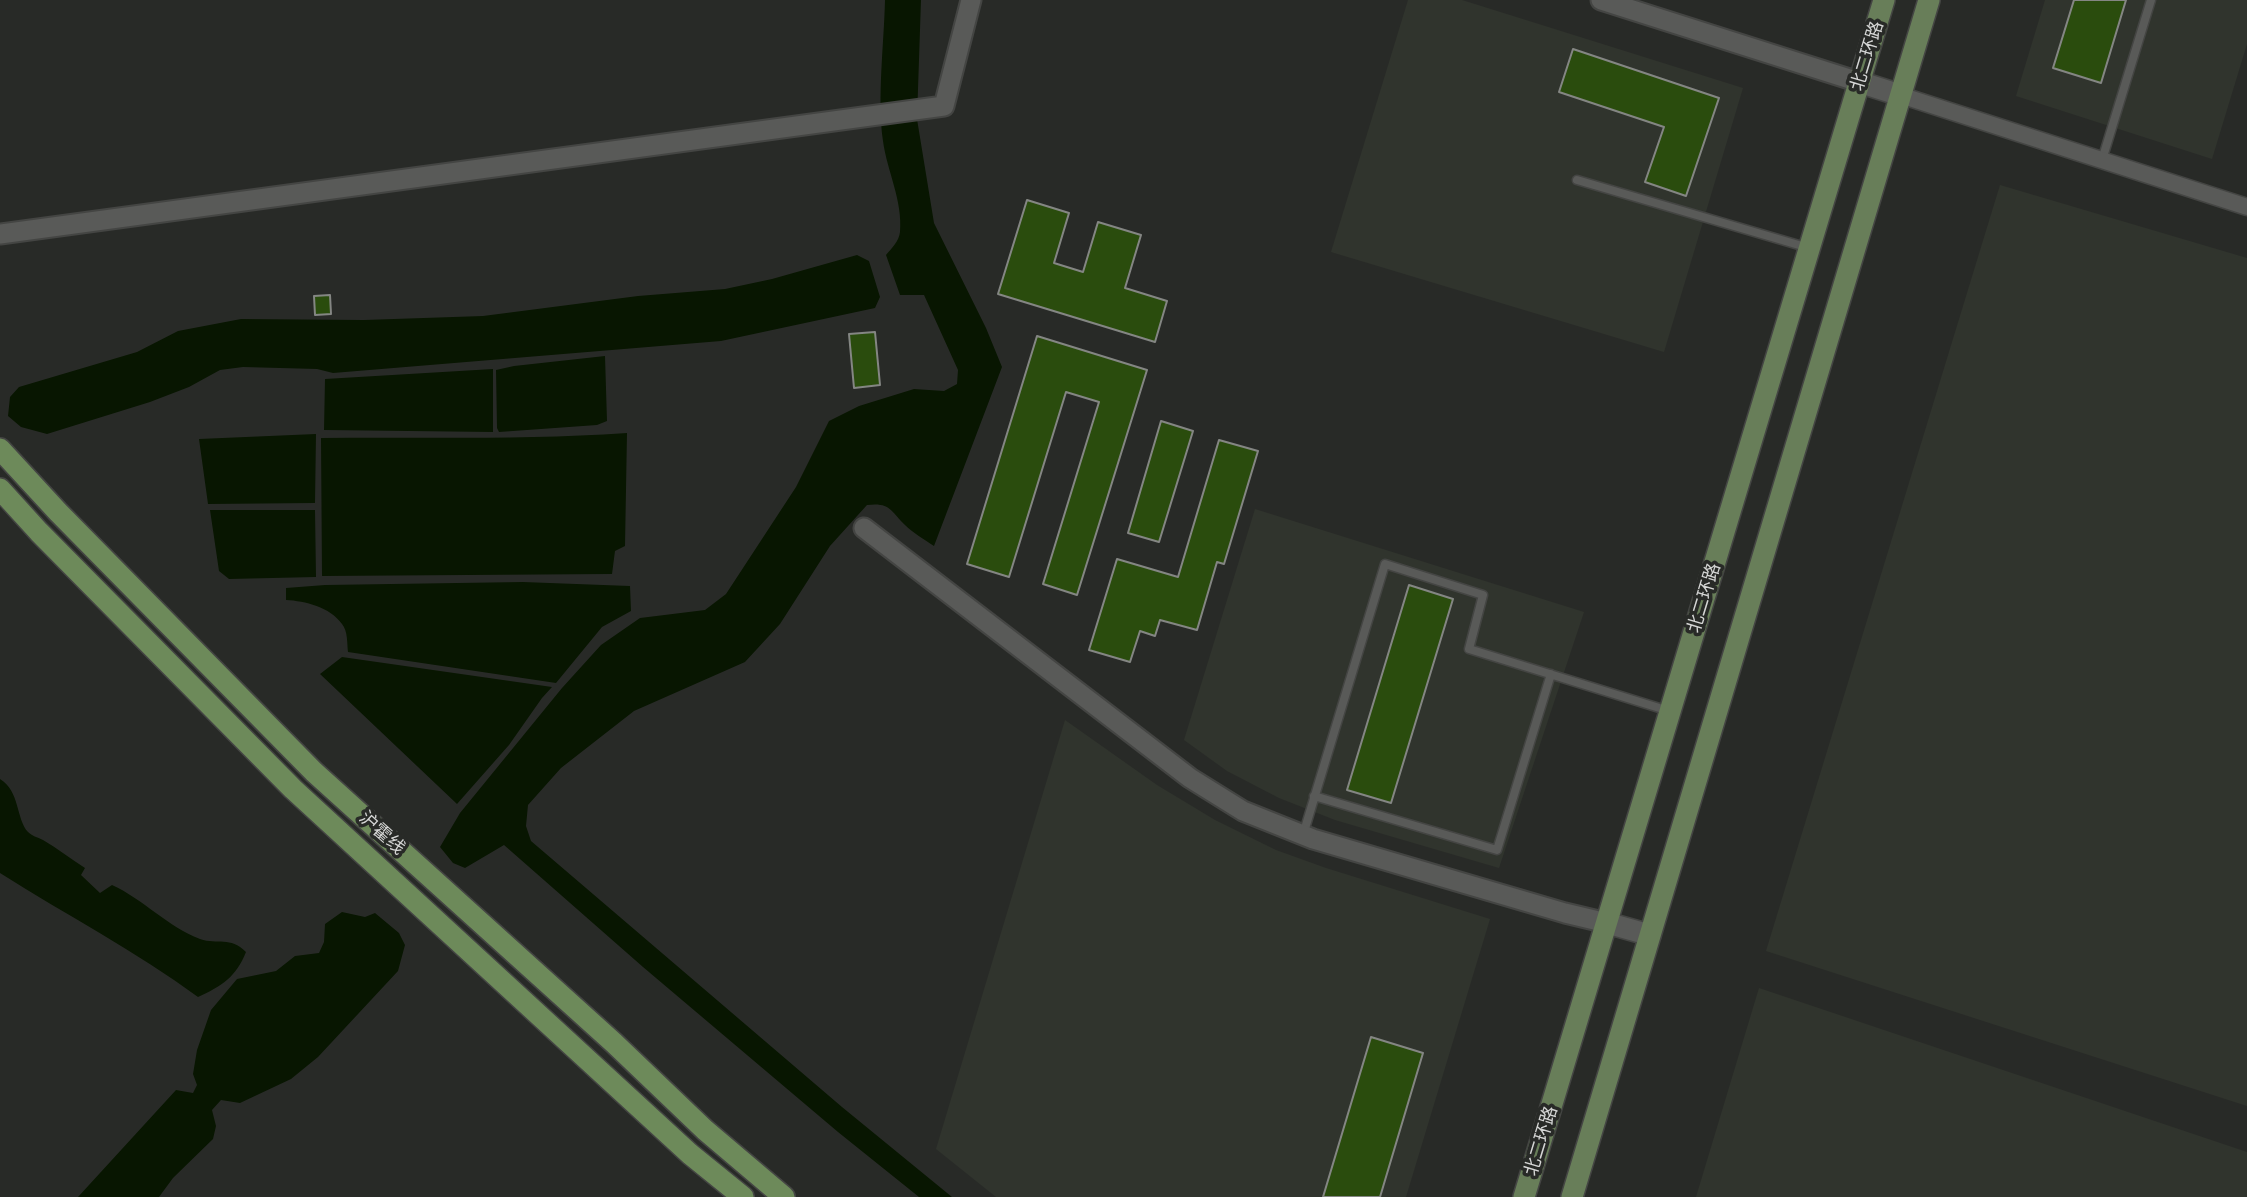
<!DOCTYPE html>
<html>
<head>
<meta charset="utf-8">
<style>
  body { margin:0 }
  canvas { display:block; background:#282a27 }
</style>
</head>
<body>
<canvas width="2247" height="1197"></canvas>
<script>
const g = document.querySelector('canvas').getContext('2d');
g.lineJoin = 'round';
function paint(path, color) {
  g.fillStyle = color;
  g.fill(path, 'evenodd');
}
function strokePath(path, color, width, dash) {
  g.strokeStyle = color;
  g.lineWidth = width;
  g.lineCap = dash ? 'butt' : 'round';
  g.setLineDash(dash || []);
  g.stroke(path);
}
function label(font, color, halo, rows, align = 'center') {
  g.font = font + ' "Playfair Display","Noto Sans SC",serif';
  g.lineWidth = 7;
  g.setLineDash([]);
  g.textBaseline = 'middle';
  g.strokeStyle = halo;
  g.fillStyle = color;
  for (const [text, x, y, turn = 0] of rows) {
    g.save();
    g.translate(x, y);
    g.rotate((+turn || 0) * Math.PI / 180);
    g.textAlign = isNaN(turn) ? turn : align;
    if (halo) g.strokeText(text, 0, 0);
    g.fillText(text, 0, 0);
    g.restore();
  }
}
paint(new Path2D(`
  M1408 0H1462L1743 88 1664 352 1331 252Z
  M2045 0H2247V44L2212 159 2016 96Z
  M2000 185 2247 258V1106L1766 951Z
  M1255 509 1584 612 1499 868 1335 820 1279 798 1227 771 1184 740Z
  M1065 720 1157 785 1215 820 1276 850 1326 868 1490 919 1406 1197H996L936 1149Z
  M1759 988 2247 1152V1197H1696Z`), '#30342d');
paint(new Path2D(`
  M885 0H921L917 119 934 223 986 328 1002 367 934 546C925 540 913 533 905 525 891 511 890 502 867 505L830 546 780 624 745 662 634 711 561 768 528 805 526 826 531 841 842 1107 952 1197H919L838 1132 643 967 504 845 465 868 453 863 440 847 460 813 562 688 601 645 640 618 705 610 726 594 796 487 829 421 859 406 914 389 944 391 957 384 958 370 924 295H900L886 255C892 248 899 241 900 232 903 201 887 171 883 141 877 98 884 44 885 0Z
  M857 255 869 261 880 297 875 308 721 341 333 373 317 369 243 367 220 370 189 387 150 402 47 434 21 427 8 416 10 397 19 387 137 352 178 331 241 319 364 320 483 316 638 296 725 289 772 279Z
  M605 356 607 421 597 425 499 432 497 428 496 370 514 366Z
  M493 369V432L324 430 325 379Z
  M627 433 625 546 615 551 612 574 322 576 321 438C424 437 525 440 627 433Z
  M316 434 315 503 208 504 199 439Z
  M210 510H315L316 577 229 579 219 571Z
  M523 582 630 586 631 611 602 627 556 683 348 652C347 644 348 631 342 624 330 607 305 601 286 600V588L325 585Z
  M342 657 552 687 542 698 509 745 457 804 320 674Z
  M0 779C20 791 16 819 28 832 32 836 37 837 43 840 57 848 71 859 85 868L81 875 100 893 112 885C143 899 168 927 200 939 218 945 230 936 246 952 236 977 222 986 198 997 136 951 66 915 0 873Z
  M342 912 365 917 375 913 399 933 405 945 398 971 318 1057 291 1079 240 1103 221 1100 212 1110 216 1126 213 1139 173 1178 159 1197H78L176 1090 193 1093 197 1085 193 1074 197 1050 211 1010 237 979 276 971 295 956 319 953 324 942 325 924Z`), '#081601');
const building = new Path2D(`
  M2074 0H2126L2101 83 2053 68Z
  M1573 49 1719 98 1686 196 1645 182 1664 127 1559 92Z
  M1027 200 1069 213 1054 263 1083 272 1098 222 1141 235 1125 288 1167 301 1155 342 998 294Z
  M330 295 331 314 315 315 314 296Z
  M875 332 880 385 854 388 849 334Z
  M1037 336 1147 370 1077 595 1043 584 1099 402 1066 392 1009 577 967 564Z
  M1161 421 1193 431 1159 542 1128 533Z
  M1219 440 1258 451 1224 564 1217 562 1197 630 1160 620 1155 636 1140 631 1130 662 1089 650 1117 559 1178 577Z
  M1409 585 1453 599 1391 803 1347 790Z
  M1371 1037 1423 1053 1380 1197H1323Z`);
paint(building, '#2a4c0d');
strokePath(building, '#848683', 2);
const service = new Path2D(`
  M2102 160 2151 0
  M1577 180 1809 248
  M1314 796 1497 850 1551 674
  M1303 835 1385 564 1483 595 1469 649 1669 711`);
const minor = new Path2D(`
  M1900 95 2247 207`);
const tertiary = new Path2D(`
  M1601 0 1859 82
  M0 234 944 106 971 0
  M864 528 1190 778 1243 811 1313 839 1565 913 1607 923`);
const secondary = new Path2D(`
  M1859 82 1900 95
  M1607 923 1650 935`);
const primary = new Path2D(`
  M1524 1197 1884 0
  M1572 1197 1929 0`);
const trunk = new Path2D(`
  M0 449 58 512 314 772 614 1043 705 1130 784 1197
  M0 489 39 532 293 789 690 1154 743 1197`);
strokePath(service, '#444543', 11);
strokePath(minor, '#444543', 19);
strokePath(tertiary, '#444543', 23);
strokePath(secondary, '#444543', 24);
strokePath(primary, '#444543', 24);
strokePath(trunk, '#444543', 24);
strokePath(service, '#595a58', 8);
strokePath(minor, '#595a58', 16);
strokePath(tertiary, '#595a58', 19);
strokePath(secondary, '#595a58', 21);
strokePath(primary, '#687e59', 21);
strokePath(trunk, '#6d8a5a', 21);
label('18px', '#d5d6d5', '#282a27', [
  ["北二环路",1867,56,-73],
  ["北二环路",1704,598,-73],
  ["沪霍线",382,833,42],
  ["北二环路",1541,1141,-73]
]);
</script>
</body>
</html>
